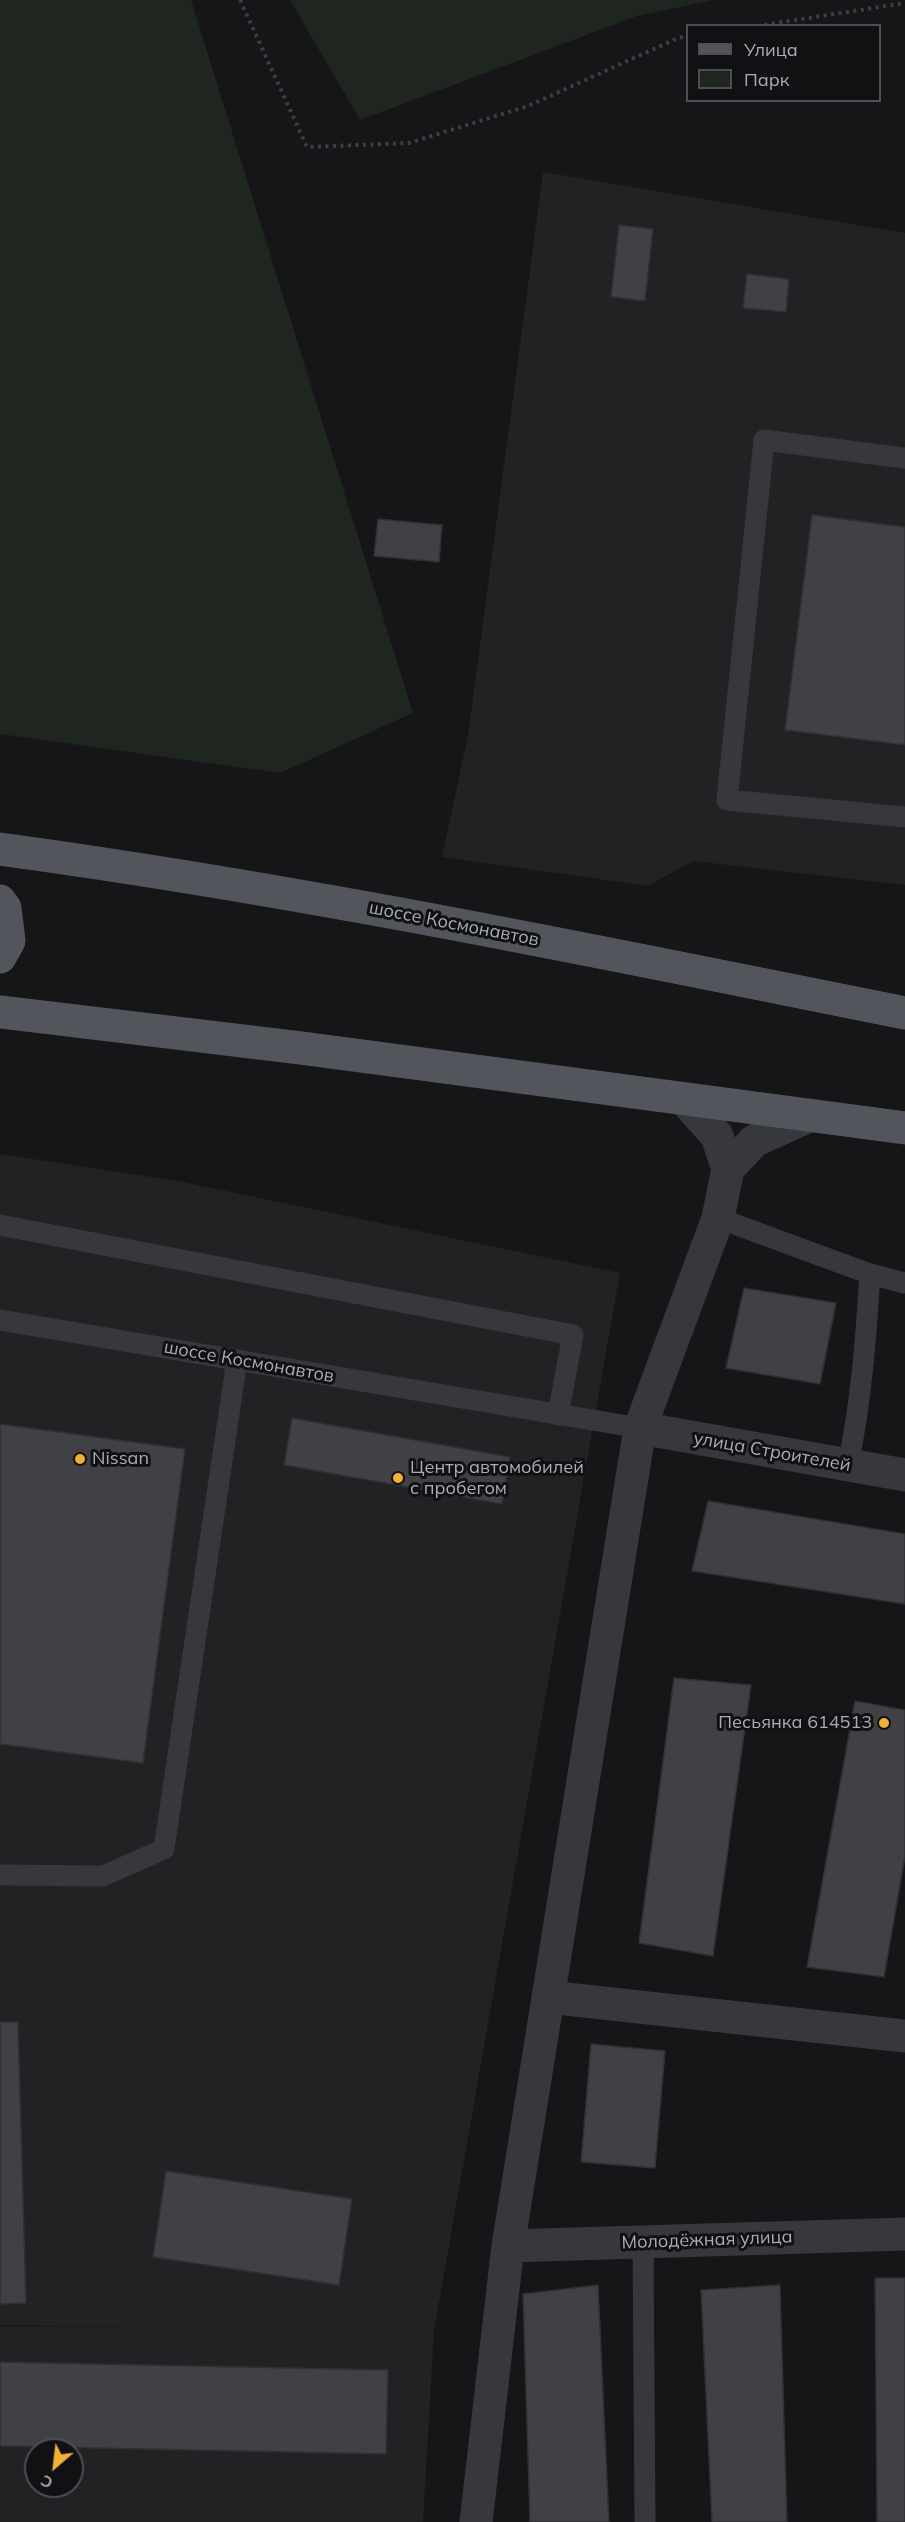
<!DOCTYPE html>
<html>
<head>
<meta charset="utf-8">
<style>
  body { margin:0 }
  #map { position:relative; width:905px; height:2522px; overflow:hidden; background:#161618; font-family:Mulish,sans-serif }
  canvas { display:block }
  .legend { position:absolute; left:686px; top:24px; width:195px; height:78px; box-sizing:border-box; background:#111113; border:2px solid #4d4f55; margin:0; padding:8px 10px; list-style:none; font-size:18px; color:#a8adb8 }
  .legend li { display:flex; align-items:center; gap:12px; height:30px }
  .legend b { width:30px; border:2px solid #4d4f55 }
  .north { position:absolute; left:24px; top:2438px; width:60px; height:60px; box-sizing:border-box; background:#111113; border:2px solid #4d4f55; border-radius:50%; rotate:208deg; font-size:16px; font-weight:700; line-height:24px; text-align:center; color:#a8adb8 }
  .north::after { content:''; display:block; margin:auto; width:21px; height:27px; background:#f2b134; clip-path:polygon(50% 0,100% 100%,50% 72%,0 100%) }
</style>
</head>
<body>
<div id="map">
<canvas width="905" height="2522"></canvas>
<ul class="legend">
<li><b style="height:8px;background:#53555c"></b>Улица</li>
<li><b style="height:16px;background:#1e261f"></b>Парк</li>
</ul>
<div class="north">С</div>
</div>
<script>
const g = document.querySelector('canvas').getContext('2d');
g.lineJoin = 'round';
function paint(path, color) {
  g.fillStyle = color;
  g.fill(path, 'evenodd');
}
function strokePath(path, color, width, dash) {
  g.strokeStyle = color;
  g.lineWidth = width;
  g.lineCap = dash ? 'butt' : 'round';
  g.setLineDash(dash || []);
  g.stroke(path);
}
function label(font, color, halo, rows, align = 'center') {
  g.font = font + ' Mulish,sans-serif';
  g.lineWidth = 6;
  g.setLineDash([]);
  g.textBaseline = 'middle';
  g.strokeStyle = halo;
  g.fillStyle = color;
  for (const [text, x, y, turn = 0] of rows) {
    g.save();
    g.translate(x, y);
    g.rotate((+turn || 0) * Math.PI / 180);
    g.textAlign = isNaN(turn) ? turn : align;
    if (halo) g.strokeText(text, 0, 0);
    g.fillText(text, 0, 0);
    g.restore();
  }
}
paint(new Path2D(`
  M543 172 905 233V885L693 861 648 886 442 857 468 735Z
  M0 1154 178 1181 620 1273 434 2331 423 2522H0V2326L185 2328 0 2325ZM36 2450H72V2486H36Z`), '#222225');
paint(new Path2D(`
  M0 0H191L413 713 280 773 0 734Z
  M290 0H713L637 16 360 120Z`), '#1e261f');
const building = new Path2D(`
  M619 225 653 229 645 301 611 297Z
  M747 274 789 279 786 312 743 308Z
  M812 515 905 527V745L785 730Z
  M378 519 442 525 439 562 374 556Z
  M744 1288 836 1303 820 1384 726 1368Z
  M292 1418 510 1457 502 1504 284 1465Z
  M0 1424 185 1449 143 1763 0 1744Z
  M708 1501 905 1534V1604L692 1571Z
  M674 1678 751 1685 713 1956 639 1943Z
  M855 1701 905 1710V1856L884 1977 807 1967Z
  M0 2022H18L26 2303 0 2304Z
  M591 2044 665 2051 655 2168 581 2162Z
  M166 2171 352 2199 339 2285 153 2257Z
  M875 2278H905V2522H877Z
  M598 2285 609 2522H530L523 2294Z
  M780 2285 787 2522H712L701 2290Z
  M0 2362 388 2370 386 2454 0 2446Z`);
paint(building, '#404145');
strokePath(building, '#303034', 1.5);
strokePath(new Path2D(`
  M240 0 307 147 409 143 528 106 678 38 688 36
  M757 26 905 3`), '#3d3f44', 4, [3, 4.5]);
strokePath(new Path2D(`
  M905 458 764 440 727 800 905 817
  M718 1218 870 1274C866 1338 861 1403 848 1465
  M0 1225 573 1335 558 1415
  M870 1274 905 1283
  M0 1320 640 1428
  M0 1875 103 1876 164 1849 237 1360
  M643 2242 645 2522`), '#37383d', 21);
strokePath(new Path2D(`
  M684 1099 717 1136 728 1169
  M640 1428 905 1475
  M548 1997 905 2036
  M508 2246 905 2234
  M476 2522 508 2246 640 1428 718 1218 728 1169 754 1141 809 1116`), '#37383d', 33);
strokePath(new Path2D(`
  M0 849C304 890 604 953 905 1013
  M0 901 5 908 9 941 0 957
  M0 1012 301 1048 905 1128`), '#53555c', 33);
for (const [x, y, r, color] of [
  [80,1459,6,"#f2b134"],
  [398,1478,6,"#f2b134"],
  [884,1723,6,"#f2b134"]
]) {
  const dot = new Path2D();
  dot.arc(x, y, r, 0, 2 * Math.PI);
  g.fillStyle = color;
  g.fill(dot);
  strokePath(dot, '#111113', 2);
}
label('18px', '#a8adb8', '#111113', [
  ["шоссе Космонавтов",454,924,11],
  ["шоссе Космонавтов",249,1362,10],
  ["улица Строителей",772,1452,10],
  ["Молодёжная улица",707,2240,-2]
]);
label('18px', '#a8adb8', '#111113', [
  ["Nissan",92,1459],
  ["Центр автомобилей",410,1468],
  ["с пробегом",410,1489],
  ["Песьянка 614513",872,1723,"right"]
], 'left');
</script>
</body>
</html>
